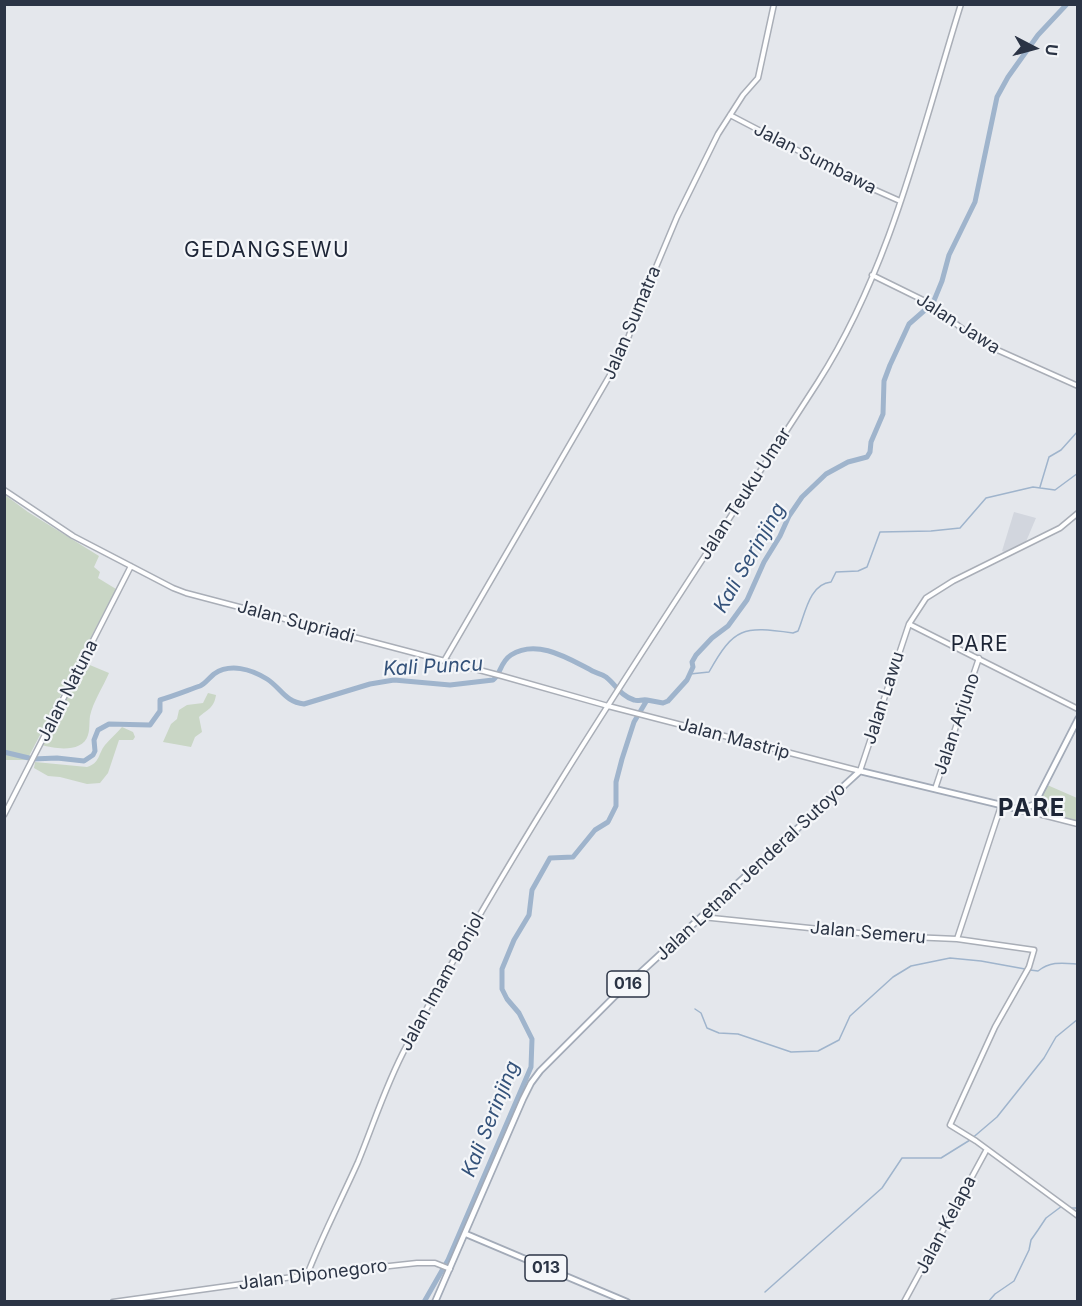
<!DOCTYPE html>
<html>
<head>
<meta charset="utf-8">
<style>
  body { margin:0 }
  #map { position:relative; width:1082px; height:1306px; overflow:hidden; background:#e4e7ec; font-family:Inter,sans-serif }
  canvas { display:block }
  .frame { position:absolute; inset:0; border:6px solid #2b3445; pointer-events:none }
  .north { position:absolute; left:1004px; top:18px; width:60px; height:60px; -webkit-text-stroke:4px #f4f6f9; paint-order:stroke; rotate:96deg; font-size:16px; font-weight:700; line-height:24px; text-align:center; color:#2b3445 }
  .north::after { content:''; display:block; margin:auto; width:21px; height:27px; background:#2b3445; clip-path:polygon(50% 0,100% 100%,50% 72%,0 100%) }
</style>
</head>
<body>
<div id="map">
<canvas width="1082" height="1306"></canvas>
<div class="frame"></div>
<div class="north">U</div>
</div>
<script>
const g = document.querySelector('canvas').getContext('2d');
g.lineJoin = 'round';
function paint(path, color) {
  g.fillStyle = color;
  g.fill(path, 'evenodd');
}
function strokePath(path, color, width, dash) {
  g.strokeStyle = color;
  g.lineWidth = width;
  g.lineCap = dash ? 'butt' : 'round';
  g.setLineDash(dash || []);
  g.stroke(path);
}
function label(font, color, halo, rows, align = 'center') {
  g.font = font + ' Inter,sans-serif';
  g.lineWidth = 4.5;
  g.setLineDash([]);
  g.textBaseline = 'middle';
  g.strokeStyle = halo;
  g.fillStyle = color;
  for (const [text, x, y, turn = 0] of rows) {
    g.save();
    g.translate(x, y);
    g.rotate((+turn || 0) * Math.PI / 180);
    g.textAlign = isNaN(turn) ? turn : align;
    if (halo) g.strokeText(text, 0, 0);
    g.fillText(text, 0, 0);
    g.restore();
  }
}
paint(new Path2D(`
  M1014 512 1036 518 1025 544 1007 553 1002 551Z`), '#d2d6de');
paint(new Path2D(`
  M5 495 28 512 99 556 94 567 100 572 98 578 116 589 27 760H5Z
  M85 663 109 673C103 687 93 702 90 716 89 723 90 729 88 735 83 753 55 749 42 745Z
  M208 693 216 695C214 708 208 709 199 717L202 732 195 737 191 747 163 742 171 724 177 719 179 710 187 705 203 703Z
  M122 727 133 732 135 737 133 740H119L108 773 100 783 87 784 60 777 48 776 34 768 35 762 87 767C100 763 98 754 105 745 110 739 117 733 122 727Z
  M1045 784 1077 798V824L1036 812 1034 805Z`), '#c9d6c5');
strokePath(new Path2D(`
  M1040 487 1049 457 1061 450 1078 431
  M690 674 709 672C734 627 743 626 793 633L798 631C805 615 809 584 831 582L836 572 858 571 867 567 880 532 931 531 960 528 986 498 1033 487 1055 490 1078 473
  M1030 970 1038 971C1051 961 1062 963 1078 964
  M695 1009 701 1013 707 1028 719 1033 738 1034 791 1052 818 1051 839 1040 850 1016 893 977 911 966 950 958 981 961 1025 969
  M1069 1208H1078
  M765 1292 882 1188 902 1158H941L970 1140 997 1117 1044 1058 1056 1037 1078 1019
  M988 1302 995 1294 1014 1281 1029 1250 1031 1240 1038 1230 1046 1218 1062 1206`), '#9fb4cc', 1.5);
strokePath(new Path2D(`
  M4 752 33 759 57 758 84 761 93 755 95 751 94 740 98 730 109 724 150 725 160 711V700C174 696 186 691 200 686 205 684 209 678 214 674 230 663 251 669 267 679 281 688 285 702 304 704L370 684 394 680 450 685 493 680C501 674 500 662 511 655 536 639 566 657 589 669 594 673 600 673 606 677 616 685 621 696 634 700 639 702 641 699 647 700
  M424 1302 448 1260 531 1067 532 1039 519 1013 507 999 502 989V969L514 940 529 915 532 890 550 858 573 857 595 830 608 822 616 806V782L622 759 634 722 647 700 663 703 668 701 687 680 693 667 692 662 696 655 712 638 728 626 747 600 764 562 780 536 789 516 802 497 826 474 848 462 867 457 870 452 871 442 883 414 884 381 890 365 909 324 933 303 942 281 949 255 975 202 997 97 1008 77 1038 35 1067 4`), '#9fb4cc', 5);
const secondary = new Path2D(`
  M730 115 864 185 900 201
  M872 275 929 303 973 337 993 348 1078 386
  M4 490 73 536 173 588 186 593 502 676 608 706 860 771 909 624 926 598 953 581 1060 528 1078 513
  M909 624 1078 709
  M444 661 617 363 626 344 638 310 677 217 718 134 743 95 758 78 774 4
  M935 789 979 658
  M1035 813 1078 824
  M4 815 131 566
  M702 917 888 936 957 939 1034 950 1029 967 995 1027 950 1125 976 1141 1078 1216
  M957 939 1001 806
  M307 1275C322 1236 341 1200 358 1162 374 1123 386 1084 406 1047 528 817 677 601 818 382 891 268 921 132 961 4
  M113 1302 307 1275 417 1263H435L450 1269
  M904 1302 987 1149`);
const primary = new Path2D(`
  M1034 805 1078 719
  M1030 806 1033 805 1037 808 1036 812 1032 813
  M466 1234 627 1302
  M435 1302 523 1099 531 1083 540 1071 615 996 860 771 1030 812`);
strokePath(secondary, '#a9aeb7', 7);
strokePath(primary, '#a3abb8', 8);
strokePath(secondary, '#fff', 4);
strokePath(primary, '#fff', 4.5);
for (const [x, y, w] of [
  [628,984,42],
  [546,1268,42]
]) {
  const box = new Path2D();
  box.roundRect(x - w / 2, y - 13, w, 26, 4.5);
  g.fillStyle = '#f4f6f9';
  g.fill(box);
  strokePath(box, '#2b3445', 1.5);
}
label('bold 16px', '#2b3445', null, [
  ["016",628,984],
  ["013",546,1268]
]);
label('18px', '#2b3445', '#f4f6f9', [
  ["Jalan Sumbawa",815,159,27],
  ["Jalan Sumatra",632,323,-67],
  ["Jalan Jawa",958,324,33],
  ["Jalan Teuku Umar",745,494,-57],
  ["Jalan Supriadi",296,622,15],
  ["Jalan Natuna",68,691,-63],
  ["Jalan Lawu",884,698,-72],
  ["Jalan Arjuno",957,724,-71],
  ["Jalan Mastrip",734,739,15],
  ["Jalan Letnan Jenderal Sutoyo",751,872,-43],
  ["Jalan Semeru",868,933,5],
  ["Jalan Imam Bonjol",442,982,-61],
  ["Jalan Kelapa",946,1225,-62],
  ["Jalan Diponegoro",313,1275,-7]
]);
label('italic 20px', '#34527a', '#f4f6f9', [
  ["Kali Serinjing",750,558,-60],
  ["Kali Puncu",433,667,-3],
  ["Kali Serinjing",491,1119,-68]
]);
g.letterSpacing = '1.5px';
label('21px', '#1d2536', '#f4f6f9', [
  ["GEDANGSEWU",267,251],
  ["PARE",980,645]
]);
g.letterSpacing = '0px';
g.letterSpacing = '1.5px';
label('bold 24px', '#1d2536', '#f4f6f9', [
  ["PARE",1032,809]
]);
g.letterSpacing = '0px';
</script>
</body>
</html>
